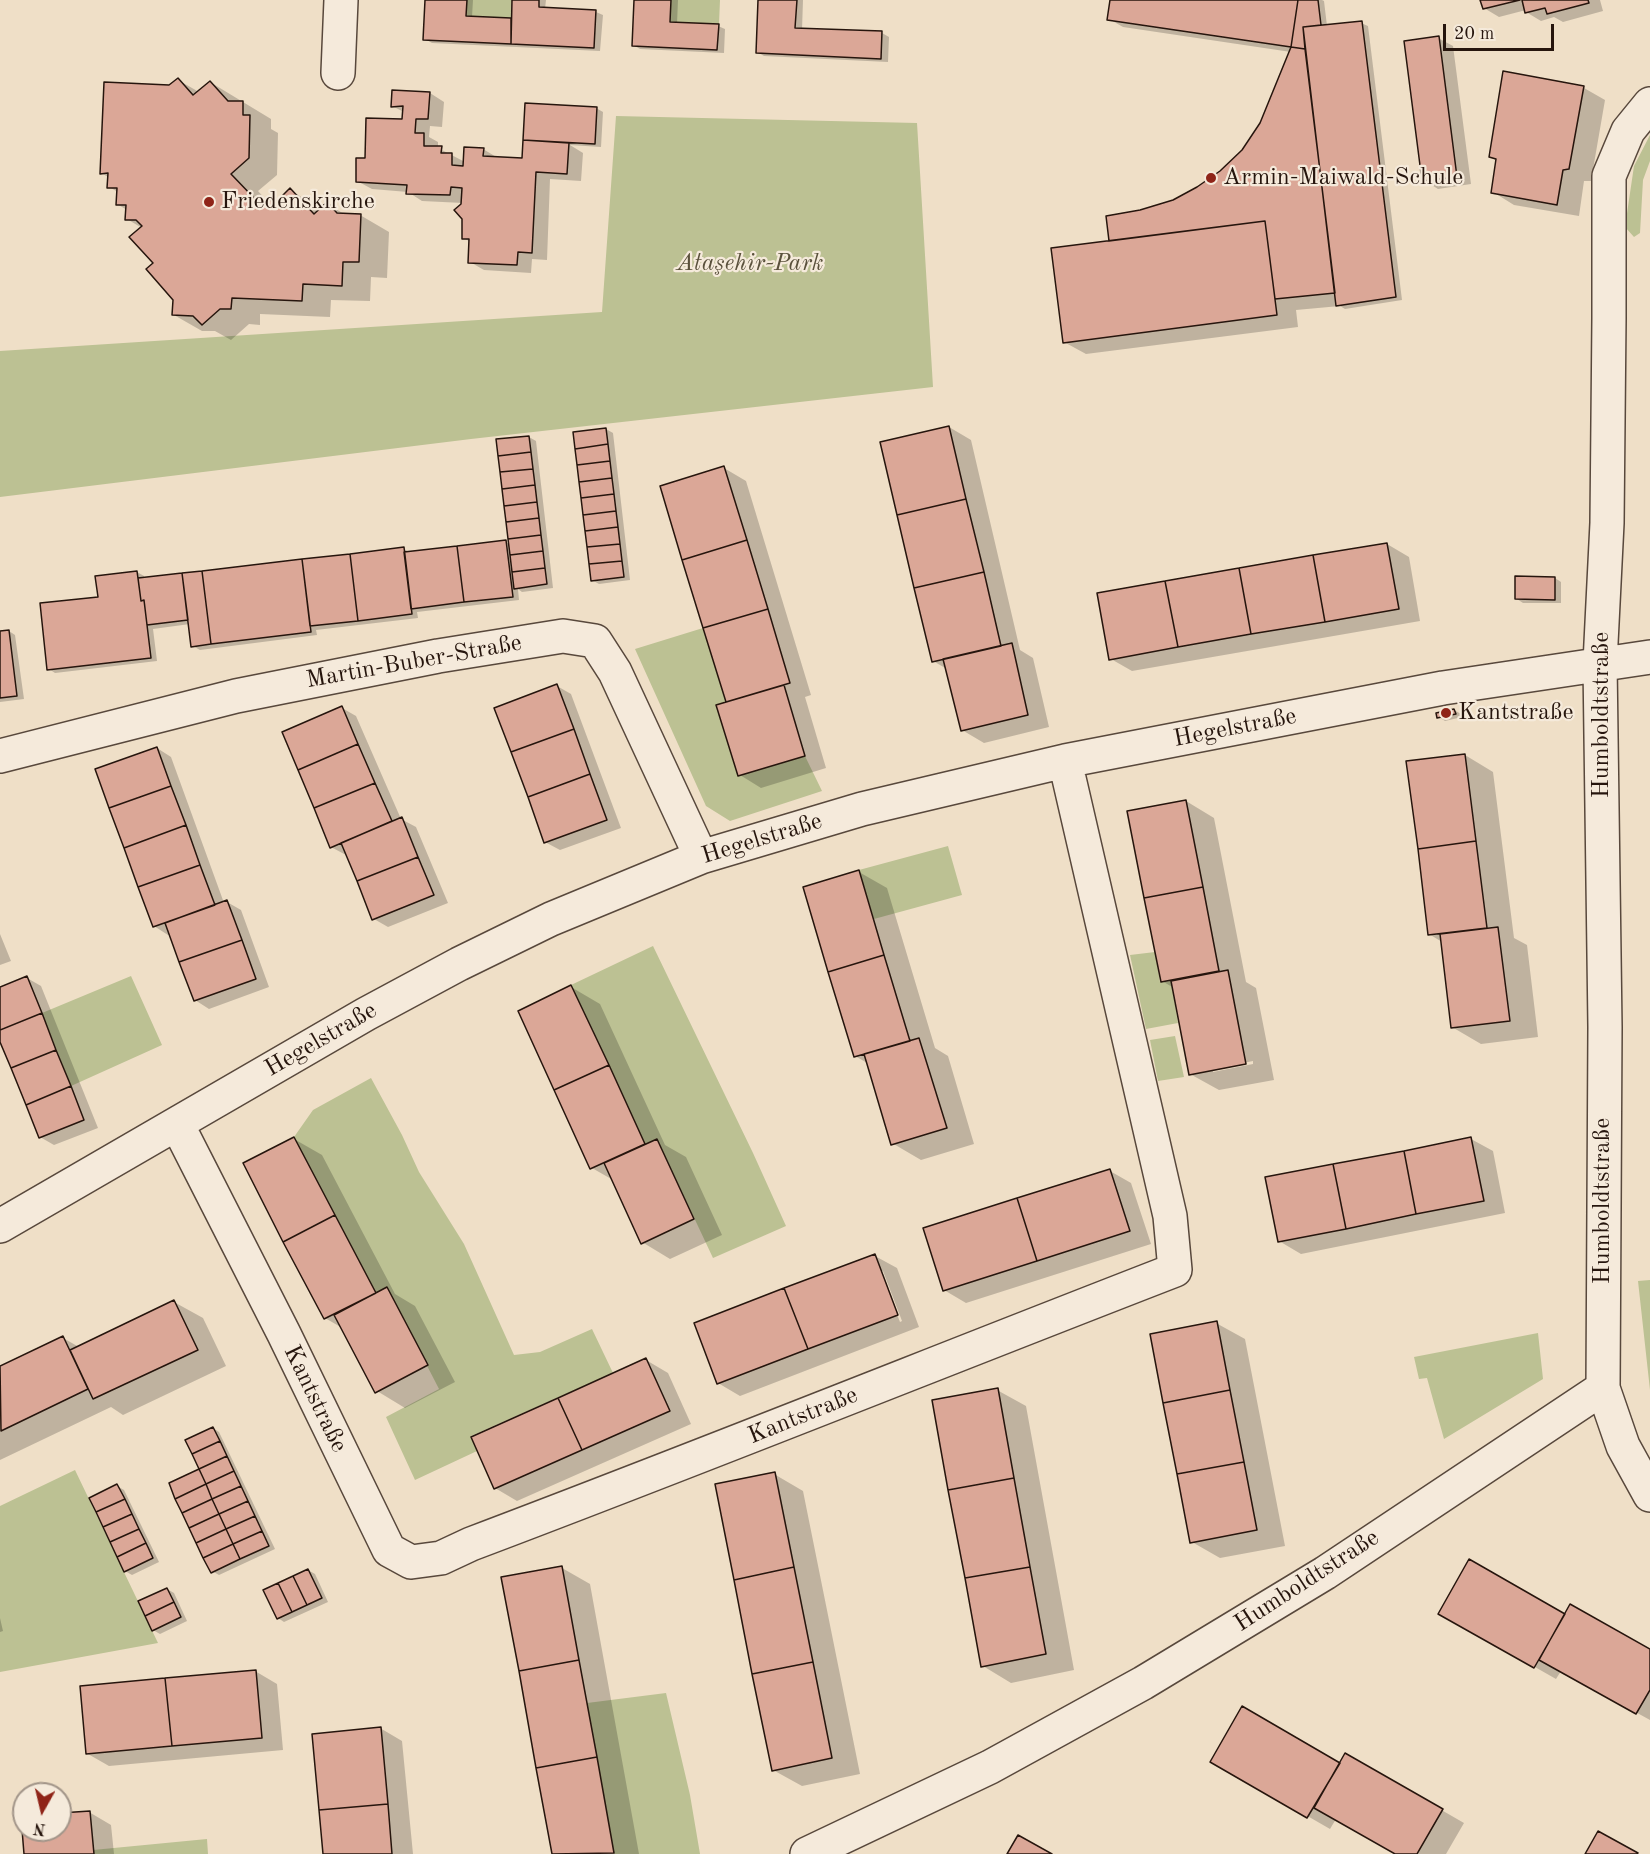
<!DOCTYPE html>
<html>
<head>
<meta charset="utf-8">
<style>
  body { margin:0 }
  #map { position:relative; width:1650px; height:1854px; overflow:hidden; background:#efdfc7; font-family:"Old Standard TT",serif }
  canvas { display:block }
  .north { position:absolute; left:12px; top:1782px; width:60px; height:60px; box-sizing:border-box; background:#f5eadb; border:2px solid #a29589; border-radius:50%; rotate:188deg; font-size:16px; font-weight:700; line-height:24px; text-align:center; color:#26150d }
  .north::after { content:''; display:block; margin:auto; width:21px; height:27px; background:#8f2418; clip-path:polygon(50% 0,100% 100%,50% 72%,0 100%) }
  .scale { position:absolute; left:1443px; top:24px; width:111px; height:27px; box-sizing:border-box; border:3px solid #26150d; border-top:0; padding-left:8px; font-size:18px; line-height:21px; white-space:nowrap; color:#26150d; -webkit-text-stroke:4px #f5eadb; paint-order:stroke }
</style>
</head>
<body>
<div id="map">
<canvas width="1650" height="1854"></canvas>
<div class="north">N</div>
<div class="scale">20 m</div>
</div>
<script>
const g = document.querySelector('canvas').getContext('2d');
g.lineJoin = 'round';
function paint(path, color) {
  g.fillStyle = color;
  g.fill(path, 'evenodd');
}
function strokePath(path, color, width, dash) {
  g.strokeStyle = color;
  g.lineWidth = width;
  g.lineCap = dash ? 'butt' : 'round';
  g.setLineDash(dash || []);
  g.stroke(path);
}
function label(font, color, halo, rows, align = 'center') {
  g.font = font + ' "Old Standard TT",serif';
  g.lineWidth = 4.5;
  g.setLineDash([]);
  g.textBaseline = 'middle';
  g.strokeStyle = halo;
  g.fillStyle = color;
  for (const [text, x, y, turn = 0] of rows) {
    g.save();
    g.translate(x, y);
    g.rotate((+turn || 0) * Math.PI / 180);
    g.textAlign = isNaN(turn) ? turn : align;
    if (halo) g.strokeText(text, 0, 0);
    g.fillText(text, 0, 0);
    g.restore();
  }
}
paint(new Path2D(`
  M467 0H512L511 18 466 16Z
  M671 0H720L719 24 670 22Z
  M616 116 917 123 933 387 471 439 0 497V351L602 312Z
  M1650 135V161L1643 180 1640 233 1634 237 1625 227 1634 166Z
  M703 628 726 702 717 705 738 776 805 756 822 791 730 821 706 806 635 649Z
  M948 846 962 895 874 919 859 870Z
  M653 946 753 1153 786 1226 713 1258 657 1139 645 1144 571 985Z
  M1155 952 1160 982 1171 981 1178 1023 1146 1029 1130 955Z
  M131 976 162 1045 71 1086 42 1013Z
  M1175 1036 1184 1077 1158 1081 1150 1040Z
  M371 1078 402 1135 419 1172 464 1244 514 1355 540 1352 592 1329 613 1373 471 1436 477 1451 415 1480 386 1417 439 1389 387 1288 376 1293 294 1137 313 1110Z
  M1650 1280V1390L1638 1281Z
  M1538 1333 1543 1379 1444 1439 1427 1378 1419 1379 1414 1357Z
  M75 1470 158 1643 0 1672V1506Z
  M666 1693 690 1795 700 1854H614L587 1703Z
  M207 1839 208 1854H94L93 1850Z`), '#bcc193');
paint(new Path2D(`
  M427 0H473L472 17 513 19 514 0H546L545 9 596 12 603 15 600 51 432 43 425 39Z
  M635 0H678L677 24 718 26 725 29 724 53 640 49 633 45Z
  M760 0H803L802 30 882 33 889 37 888 62 764 56 757 52Z
  M1112 0H1322L1324 1 1327 26 1361 23 1368 26 1402 300 1345 309 1340 306 1296 310 1298 327 1086 354 1064 342 1110 243 1141 212 1173 202 1198 189 1221 172 1243 151 1261 124 1291 52 1123 27 1109 19Z
  M1482 0H1600L1603 11 1563 22 1554 17 1541 21 1526 12V10L1499 17 1484 8Z
  M1438 38 1453 46 1471 184 1438 189 1424 180Z
  M178 80 199 92 210 82 271 119V129L278 133 277 175 258 191 268 202 277 203 290 190 321 209 327 204 346 215H360L389 232 387 278 371 277 370 301 331 300 330 317 260 314V325L249 324 231 340 215 331H202L174 315 175 299 155 263 142 228 127 219V210L117 204 118 192 109 187 110 178 101 173 169 86Z
  M1584 88 1605 100 1591 181H1584L1579 216 1514 205 1493 192 1497 161 1490 157Z
  M430 93 444 102 442 127 430 126 429 137 438 142V148L465 162 483 149 498 158 524 159V140L596 108 603 112 601 147 570 145 583 153 581 181 550 179 547 260 532 259 531 273 484 270 470 262 471 242 463 238V203L422 201 408 192 372 189 357 181 366 160 403 121 404 112 392 106Z
  M949 427 971 440 1020 650 1033 658 1049 727 984 743 962 730 947 669 933 661Z
  M606 429 613 433 630 580 599 584 592 580Z
  M529 437 536 441 553 588 522 592 518 589 519 600 417 612 418 618 316 630 317 635 200 650 193 646 190 624 153 629 157 661 55 673 49 669 99 598 137 572 144 576V579L404 549 411 553 506 542 510 545Z
  M724 468 746 481 811 695 805 697 826 768 761 788 740 775 728 703 662 487Z
  M1387 544 1409 557 1420 621 1132 671 1111 659Z
  M1555 578 1561 582V603H1523L1517 599Z
  M9 631 15 635 24 699 0 702V633Z
  M557 686 571 694 621 828 560 850 545 842Z
  M342 708 356 716 401 819 416 827 448 903 388 927 374 919 347 854 346 855 331 847Z
  M1454 710 1461 714 1462 717 1445 721 1439 717Z
  M157 748 171 757 224 903 227 902 241 910 269 987 209 1009 195 1000 171 934 168 935 154 926Z
  M1465 755 1493 772 1514 938 1527 945 1538 1037 1481 1044 1452 1027 1442 942 1429 934Z
  M1186 801 1214 818 1246 982 1256 988 1274 1080 1219 1090 1190 1074 1174 988 1162 981ZM1253 1061V1064L1213 1072V1069Z
  M859 872 887 888 935 1048 948 1056 974 1144 921 1160 892 1143 869 1064 855 1056Z
  M0 934 11 961 0 965Z
  M27 978 41 986 98 1128 54 1145 40 1137 0 1038V989Z
  M571 987 600 1004 665 1145 686 1157 722 1235 670 1259 642 1242 613 1180 592 1168Z
  M294 1139 322 1155 395 1294 415 1306 455 1382 405 1408 377 1391 344 1329 325 1318 245 1164Z
  M1471 1139 1493 1151 1505 1213 1301 1254 1279 1241Z
  M1110 1171 1131 1183 1151 1244 966 1303 944 1290Z
  M875 1256 897 1268 919 1327 740 1396 718 1383ZM880 1271H883L902 1321 900 1322Z
  M174 1302 203 1318 226 1366 123 1415 111 1407 0 1460V1367L63 1338 79 1347Z
  M1216 1323 1245 1339 1285 1546 1220 1558 1192 1542Z
  M646 1360 668 1373 691 1424 517 1501 495 1488Z
  M997 1390 1026 1406 1074 1670 1011 1683 983 1666Z
  M213 1428 219 1432 275 1549 219 1575 212 1571 200 1470Z
  M774 1474 803 1491 860 1774 802 1786 773 1770Z
  M117 1486 124 1490 159 1562 132 1575 125 1571Z
  M562 1568 590 1584 639 1854H553L503 1578Z
  M308 1570 315 1574 328 1602 284 1622 278 1618Z
  M167 1589 174 1593 187 1621 160 1634 153 1630Z
  M1440 1613 1566 1616 1650 1651V1720L1561 1671 1556 1679Z
  M0 1618 3 1631 0 1632Z
  M255 1671 277 1684 283 1750 109 1766 88 1754Z
  M380 1728 402 1741 413 1854H325Z
  M1346 1755 1464 1823 1446 1854H1397L1336 1819 1330 1829 1212 1761 1340 1765Z
  M89 1812 111 1825 114 1854H26L23 1818 24 1830H60V1815Z`), '#0003');
const building = new Path2D(`
  M425 0H467L466 16 511 18V44L423 40Z
  M512 0H539V7L596 10 594 48 511 44Z
  M634 0H671L670 22 719 24 717 50 632 46Z
  M758 0H797L795 28 882 31 881 59 756 53Z
  M1110 0H1298L1291 47 1107 20Z
  M1298 0H1318L1321 25 1303 27 1305 49 1291 47Z
  M1480 0H1520L1483 9Z
  M1522 0H1588L1589 3 1547 14 1545 8 1525 13Z
  M1362 21 1396 297 1336 306 1303 27Z
  M1439 36 1457 177 1422 181 1404 41Z
  M1291 47 1305 49 1335 293 1275 299 1265 221 1109 241 1106 216 1140 210 1173 200 1197 187 1220 171 1242 150 1260 123Z
  M1503 71 1584 86 1569 169 1563 170 1557 205 1491 193 1496 159 1489 157Z
  M178 78 193 95 210 81 228 101H243V115H250L249 158 231 174 255 199 277 201 290 188 314 214 327 202 337 213 361 214 359 262H343L342 286 303 284 302 301 232 298 231 309H220L202 325 193 316 172 315 173 300 146 269 153 263 129 237 142 226 136 220H125L126 205H116L117 188H107L108 173 100 174 104 82 169 85Z
  M392 90 430 92 428 119H416L415 133H424V146H442L441 153H452V165L463 166 464 147 484 148 483 156 522 158 523 140 569 143 567 174 536 172 532 253 518 252 517 265 468 263 469 239H462V219L454 210 461 204 462 188 451 187 450 195 406 194 407 185 356 182V158H365L366 118 402 119 403 106 391 107Z
  M525 103 597 107 595 144 523 140Z
  M1265 221 1277 315 1063 343 1051 248Z
  M949 426 966 499 897 515 880 442Z
  M606 428 608 444 575 449 573 432Z
  M529 436 531 452 498 456 496 439Z
  M608 444 610 461 577 465 575 449Z
  M531 452 533 469 500 472 498 456Z
  M610 461 612 478 579 482 577 465Z
  M724 466 747 540 682 560 660 486Z
  M533 469 535 485 502 489 500 472Z
  M612 478 614 494 581 498 579 482Z
  M535 485 537 502 504 506 502 489Z
  M614 494 616 511 583 515 581 498Z
  M966 499 984 572 914 588 897 515Z
  M537 502 539 518 506 522 504 506Z
  M616 511 618 527 585 531 583 515Z
  M539 518 541 535 508 539 506 522Z
  M618 527 620 544 587 547 585 531Z
  M541 535 543 551 510 555 508 539Z
  M506 540 513 597 464 602 457 546Z
  M747 540 768 609 703 628 682 560Z
  M1387 543 1399 609 1325 622 1313 555Z
  M620 544 622 561 589 564 587 547Z
  M457 546 464 602 411 609 404 552Z
  M404 547 412 614 358 621 350 554Z
  M543 551 545 568 512 572 510 555Z
  M350 554 358 621 310 626 302 559Z
  M1313 555 1325 622 1251 634 1239 568Z
  M302 559 311 632 211 644 202 571Z
  M622 561 624 577 591 581 589 564Z
  M545 568 547 584 514 589 512 572Z
  M1239 568 1251 634 1178 647 1165 581Z
  M137 571 141 601 144 600 151 658 47 670 40 603 98 597 95 576Z
  M202 571 211 644 191 647 182 573Z
  M984 572 1001 646 932 662 914 588Z
  M182 573 188 620 147 625 144 600 141 601 138 578Z
  M1515 576 1555 577V600L1515 599Z
  M1165 581 1178 647 1109 660 1097 593Z
  M768 609 790 683 726 702 703 628Z
  M9 630 17 696 0 698V631Z
  M1012 643 1028 715 961 731 943 659Z
  M557 684 574 729 511 752 494 708Z
  M784 685 805 756 738 776 716 705Z
  M342 706 358 744 298 770 282 732Z
  M1454 709 1456 714 1437 718 1436 713Z
  M574 729 590 774 528 797 511 752Z
  M358 744 375 783 314 808 298 770Z
  M157 747 171 786 109 808 95 769Z
  M1465 754 1476 841 1418 849 1406 761Z
  M590 774 607 820 544 843 528 797Z
  M375 783 392 821 330 848 314 808Z
  M171 786 186 825 124 848 109 808Z
  M1186 800 1203 887 1144 898 1127 811Z
  M402 817 418 857 357 881 341 843Z
  M186 825 200 865 138 887 124 848Z
  M1476 841 1487 928 1428 935 1418 849Z
  M418 857 434 895 372 920 357 881Z
  M200 865 215 905 153 927 138 887Z
  M859 870 884 955 828 972 803 887Z
  M1203 887 1219 971 1161 982 1144 898Z
  M227 900 242 940 179 962 165 923Z
  M1498 927 1510 1021 1451 1028 1440 934Z
  M242 940 256 979 194 1001 179 962Z
  M884 955 910 1041 854 1057 828 972Z
  M1228 970 1246 1064 1189 1075 1171 981Z
  M27 976 42 1013 0 1030V987Z
  M571 985 609 1065 554 1090 518 1011Z
  M42 1013 56 1050 11 1068 0 1042V1030Z
  M919 1038 947 1128 891 1145 864 1054Z
  M56 1050 71 1086 26 1105 11 1068Z
  M609 1065 645 1144 590 1169 554 1090Z
  M71 1086 84 1120 39 1138 26 1105Z
  M294 1137 335 1215 283 1242 243 1163Z
  M1471 1137 1484 1201 1416 1214 1404 1151Z
  M657 1139 694 1219 641 1244 604 1163Z
  M1404 1151 1416 1214 1346 1229 1333 1164Z
  M1333 1164 1346 1229 1278 1242 1265 1177Z
  M1110 1169 1130 1231 1037 1261 1017 1198Z
  M1017 1198 1037 1261 943 1291 923 1228Z
  M335 1215 376 1293 324 1319 283 1242Z
  M875 1254 898 1315 808 1349 784 1288Z
  M387 1287 428 1365 375 1393 334 1315Z
  M784 1288 808 1349 717 1384 694 1323Z
  M174 1300 198 1350 93 1399 70 1350Z
  M1217 1321 1230 1390 1163 1403 1150 1334Z
  M63 1336 88 1389 1 1431 0 1366Z
  M646 1358 670 1411 582 1450 558 1398Z
  M998 1388 1014 1478 948 1490 932 1400Z
  M1230 1390 1244 1462 1177 1474 1163 1403Z
  M558 1398 582 1450 494 1489 471 1437Z
  M213 1427 220 1441 192 1454 185 1440Z
  M220 1441 227 1456 199 1469 192 1454Z
  M227 1456 234 1471 206 1484 199 1469Z
  M1244 1462 1257 1530 1190 1543 1177 1474Z
  M199 1469 206 1484 175 1499 169 1483Z
  M234 1471 241 1486 212 1499 206 1484Z
  M775 1472 794 1567 734 1580 715 1484Z
  M1014 1478 1030 1567 965 1578 948 1490Z
  M117 1484 125 1499 96 1512 89 1498Z
  M206 1484 212 1499 182 1513 175 1499Z
  M241 1486 248 1501 219 1514 212 1499Z
  M125 1499 132 1514 103 1527 96 1512Z
  M212 1499 219 1514 189 1528 182 1513Z
  M248 1501 255 1516 226 1529 219 1514Z
  M132 1514 139 1529 110 1542 103 1527Z
  M219 1514 226 1529 196 1543 189 1528Z
  M255 1516 262 1531 233 1544 226 1529Z
  M139 1529 146 1543 117 1557 110 1542Z
  M226 1529 233 1544 203 1558 196 1543Z
  M262 1531 269 1546 240 1559 233 1544Z
  M146 1543 153 1558 124 1572 117 1557Z
  M233 1544 240 1559 211 1573 203 1558Z
  M1469 1559 1565 1614 1534 1668 1438 1614Z
  M562 1566 579 1660 519 1671 501 1577Z
  M794 1567 813 1662 752 1674 734 1580Z
  M1030 1567 1046 1654 981 1667 965 1578Z
  M308 1569 322 1598 307 1605 293 1576Z
  M293 1576 307 1605 292 1612 278 1583Z
  M278 1583 292 1612 277 1619 263 1590Z
  M167 1588 174 1602 145 1616 138 1601Z
  M174 1602 181 1617 152 1631 145 1616Z
  M1570 1604 1650 1649V1690L1636 1714 1539 1660Z
  M579 1660 597 1757 536 1768 519 1671Z
  M813 1662 832 1758 772 1771 752 1674Z
  M256 1670 262 1738 172 1746 165 1678Z
  M165 1678 172 1746 86 1754 80 1686Z
  M1242 1706 1340 1763 1307 1818 1210 1762Z
  M381 1727 388 1804 319 1810 312 1734Z
  M1345 1753 1443 1809 1417 1854H1395L1314 1808Z
  M597 1757 614 1853 552 1854 536 1768Z
  M388 1804 392 1854H323L319 1810Z
  M90 1811 94 1854H24L21 1817H24V1830H60V1813Z
  M1598 1831 1638 1853 1637 1854H1585Z
  M1018 1835 1052 1854H1007Z`);
paint(building, '#dba797');
strokePath(building, '#26150d', 1.5);
const minor = new Path2D(`
  M338 73 341 0
  M0 756 236 696 438 656 563 636 595 641 615 672 701 857
  M177 1124 284 1334 389 1550 411 1562 441 1558 471 1544C707 1455 940 1361 1175 1270L1170 1216 1065 761
  M0 1226 366 1014 459 964 551 919 701 857 862 809 1065 761 1443 688 1650 657
  M1603 1388 1623 1446 1650 1495
  M807 1854 990 1767 1143 1683 1325 1573 1603 1388 1605 1027 1600 663 1607 523 1609 318V176L1628 131 1650 104`);
strokePath(minor, '#58483c', 36);
strokePath(minor, '#f5eadb', 33);
for (const [x, y, r, color] of [
  [1211,178,6,"#8f2418"],
  [209,202,6,"#8f2418"],
  [1446,713,6,"#8f2418"]
]) {
  const dot = new Path2D();
  dot.arc(x, y, r, 0, 2 * Math.PI);
  g.fillStyle = color;
  g.fill(dot);
  strokePath(dot, '#f5eadb', 2);
}
label('24px', '#26150d', '#f5eadb', [
  ["Armin-Maiwald-Schule",1223,178],
  ["Friedenskirche",221,202],
  ["Kantstraße",1458,713]
], 'left');
label('italic 24px', '#5a513c', '#f5eadb', [
  ["Ataşehir-Park",750,264]
]);
label('24px', '#26150d', '#f5eadb', [
  ["Martin-Buber-Straße",414,662,-10],
  ["Humboldtstraße",1602,715,-90],
  ["Hegelstraße",1235,728,-11],
  ["Hegelstraße",762,839,-17],
  ["Hegelstraße",321,1040,-30],
  ["Humboldtstraße",1603,1201,-90],
  ["Kantstraße",315,1399,64],
  ["Kantstraße",803,1416,-22],
  ["Humboldtstraße",1307,1581,-33]
]);
</script>
</body>
</html>
